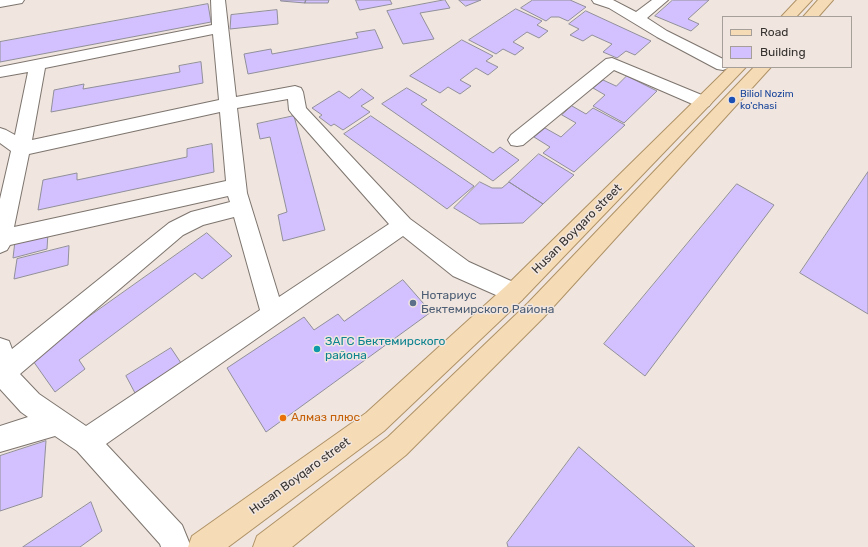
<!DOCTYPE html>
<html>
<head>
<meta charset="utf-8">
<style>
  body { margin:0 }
  #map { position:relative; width:868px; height:547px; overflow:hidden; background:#f0e6df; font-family:Rubik,sans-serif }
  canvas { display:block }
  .legend { position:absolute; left:722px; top:16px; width:130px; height:52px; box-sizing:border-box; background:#f0e6df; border:1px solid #a69e99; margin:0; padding:5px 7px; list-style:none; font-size:12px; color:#363230 }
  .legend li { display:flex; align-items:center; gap:8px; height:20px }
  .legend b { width:20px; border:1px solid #a69e99 }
</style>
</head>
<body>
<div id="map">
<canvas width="868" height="547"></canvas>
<ul class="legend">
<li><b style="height:5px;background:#f6dcb6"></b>Road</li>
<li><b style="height:11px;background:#d3c1ff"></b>Building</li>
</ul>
</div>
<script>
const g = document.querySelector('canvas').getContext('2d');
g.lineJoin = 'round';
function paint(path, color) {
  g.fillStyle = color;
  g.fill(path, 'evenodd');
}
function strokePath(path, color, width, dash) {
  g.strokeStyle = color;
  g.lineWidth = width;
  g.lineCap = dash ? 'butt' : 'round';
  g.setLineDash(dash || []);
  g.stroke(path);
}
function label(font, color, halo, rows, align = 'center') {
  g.font = font + ' Rubik,sans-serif';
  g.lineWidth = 3;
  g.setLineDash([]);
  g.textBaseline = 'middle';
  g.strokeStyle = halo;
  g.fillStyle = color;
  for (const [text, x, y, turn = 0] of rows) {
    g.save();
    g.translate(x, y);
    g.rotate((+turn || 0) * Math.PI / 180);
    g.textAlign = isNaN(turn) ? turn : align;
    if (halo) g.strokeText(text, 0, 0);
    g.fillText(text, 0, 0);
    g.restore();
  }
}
const building = new Path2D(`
  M281 0H306L305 3 281 1Z
  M306 0H329L328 3H305Z
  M356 0H390L392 4 360 10Z
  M445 0 450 8 420 13 434 39 403 44 387 11Z
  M459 0H481L466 6Z
  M533 0H570L586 7 568 21 559 17H551L546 21 521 8Z
  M673 0H709L688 19 699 24 691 31 655 16Z
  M208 4 211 22 0 62V42Z
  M516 9 542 21 537 25 548 31 539 38 527 32 513 42 524 48 515 55 503 49 496 54 469 40Z
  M277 10 278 24 230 29 231 15Z
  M586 11 651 41 635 55 626 51 617 58 603 52 612 44 592 35 583 41 570 35 579 29 569 24Z
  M375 30 383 48 248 74 244 54 271 49 272 54 358 38 356 33Z
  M462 40 493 56 486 61 498 67 488 75 476 68 460 80 471 86 460 94 448 87 440 93 410 76Z
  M201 62 203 83 51 112 54 90 84 84 83 89 180 72 179 66Z
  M627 76 657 91 624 123 593 106 605 95 593 88 603 80 616 86Z
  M407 88 427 100 421 104 493 153 500 147 519 160 493 181 382 104Z
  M362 89 374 98 361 106 370 112 343 130 334 124 331 126 319 117 322 115 312 108 339 91 349 98Z
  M572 106 586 114 593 108 625 125 574 172 543 153 550 147 534 137 545 128 561 137 576 123 562 115Z
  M294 116 325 230 283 241 278 215 287 212 270 137 260 139 257 124Z
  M371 116 474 186 447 209 344 134Z
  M212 144 214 172 38 210 43 180 77 173V180L187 157V149Z
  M539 154 574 175 543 204 509 182Z
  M868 172V314L800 273Z
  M480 182 492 188H502L509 182 543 204 523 223 480 224 454 208Z
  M737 184 774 205 645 376 604 344Z
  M48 233 47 249 13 258 15 241Z
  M207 233 232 256 202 279 195 273 79 360 85 369 55 392 31 358Z
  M69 246 68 265 14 279 17 259Z
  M403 280 431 312 266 432 227 368 304 317 314 330 338 314 344 321Z
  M171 348 181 363 135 393 126 376Z
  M46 441 42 497 0 511V456Z
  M579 447 695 547H508L507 543Z
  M91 502 102 531 80 547H23Z`);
paint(building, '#d3c1ff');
strokePath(building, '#918f99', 1);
const minor = new Path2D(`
  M0 0H24L22 3 0 7Z
  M211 0H225L236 97 295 86 301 88 303 92 306 108 410 219 469 262 522 286 525 293 522 300 514 303 453 276 403 236 106 444 182 525 191 547H161L160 544 77 451 55 436 0 452V426L28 417 21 412 0 389V338L9 341 12 349 169 223 191 212 230 202 228 196 10 245 7 250 0 253V199L11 151 0 143V128L6 130 15 135 28 72 0 77V67L212 25ZM213 34 219 100 32 140 45 68ZM288 99 289 110 292 114 389 224 279 297 247 193 237 108ZM220 112 226 181 14 227 29 154ZM234 217 260 310 86 426 39 394 20 374 183 235 203 225Z
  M592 0H613L636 12 652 0H668L647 18 667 31 723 59V67H730L723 70 717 69 657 37 609 8 594 3Z
  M612 58 709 98 712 102 709 106 703 108 697 106 614 70 523 145 517 146 511 145 508 140 511 135 606 59Z`);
const major = new Path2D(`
  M797 0H812L796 17H781Z
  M818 0H833L818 17H803Z
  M729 67H746L522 300 384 431 228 547H188L192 536 366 413 506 286Z
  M754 67H771L544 317 406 455 292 547H253L257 536 388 437 528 303Z`);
strokePath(minor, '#7d746e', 2);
strokePath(major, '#af9267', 2);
paint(minor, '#fff');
paint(major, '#f6dcb6');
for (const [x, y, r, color] of [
  [732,100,4,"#1a4fb4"],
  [413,303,4,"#5c6f8a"],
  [317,349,4,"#0f9aa8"],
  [283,418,4,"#e8710a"]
]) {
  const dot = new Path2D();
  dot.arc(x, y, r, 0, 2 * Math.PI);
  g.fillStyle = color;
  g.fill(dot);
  strokePath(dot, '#f0e6df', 1.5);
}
label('10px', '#164399', '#f0e6df', [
  ["Biliol Nozim",740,94],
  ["ko'chasi",740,106]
], 'left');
label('12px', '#363230', '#f0e6df', [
  ["Husan Boyqaro street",577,229,-45],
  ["Husan Boyqaro street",300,476,-36]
]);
label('12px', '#4e5e75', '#f0e6df', [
  ["Нотариус",421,296],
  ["Бектемирского Района",421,310]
], 'left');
label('12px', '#0d838f', '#f0e6df', [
  ["ЗАГС Бектемирского",325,342],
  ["района",325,356]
], 'left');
label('12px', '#c56008', '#f0e6df', [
  ["Алмаз плюс",291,418]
], 'left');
</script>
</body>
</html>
